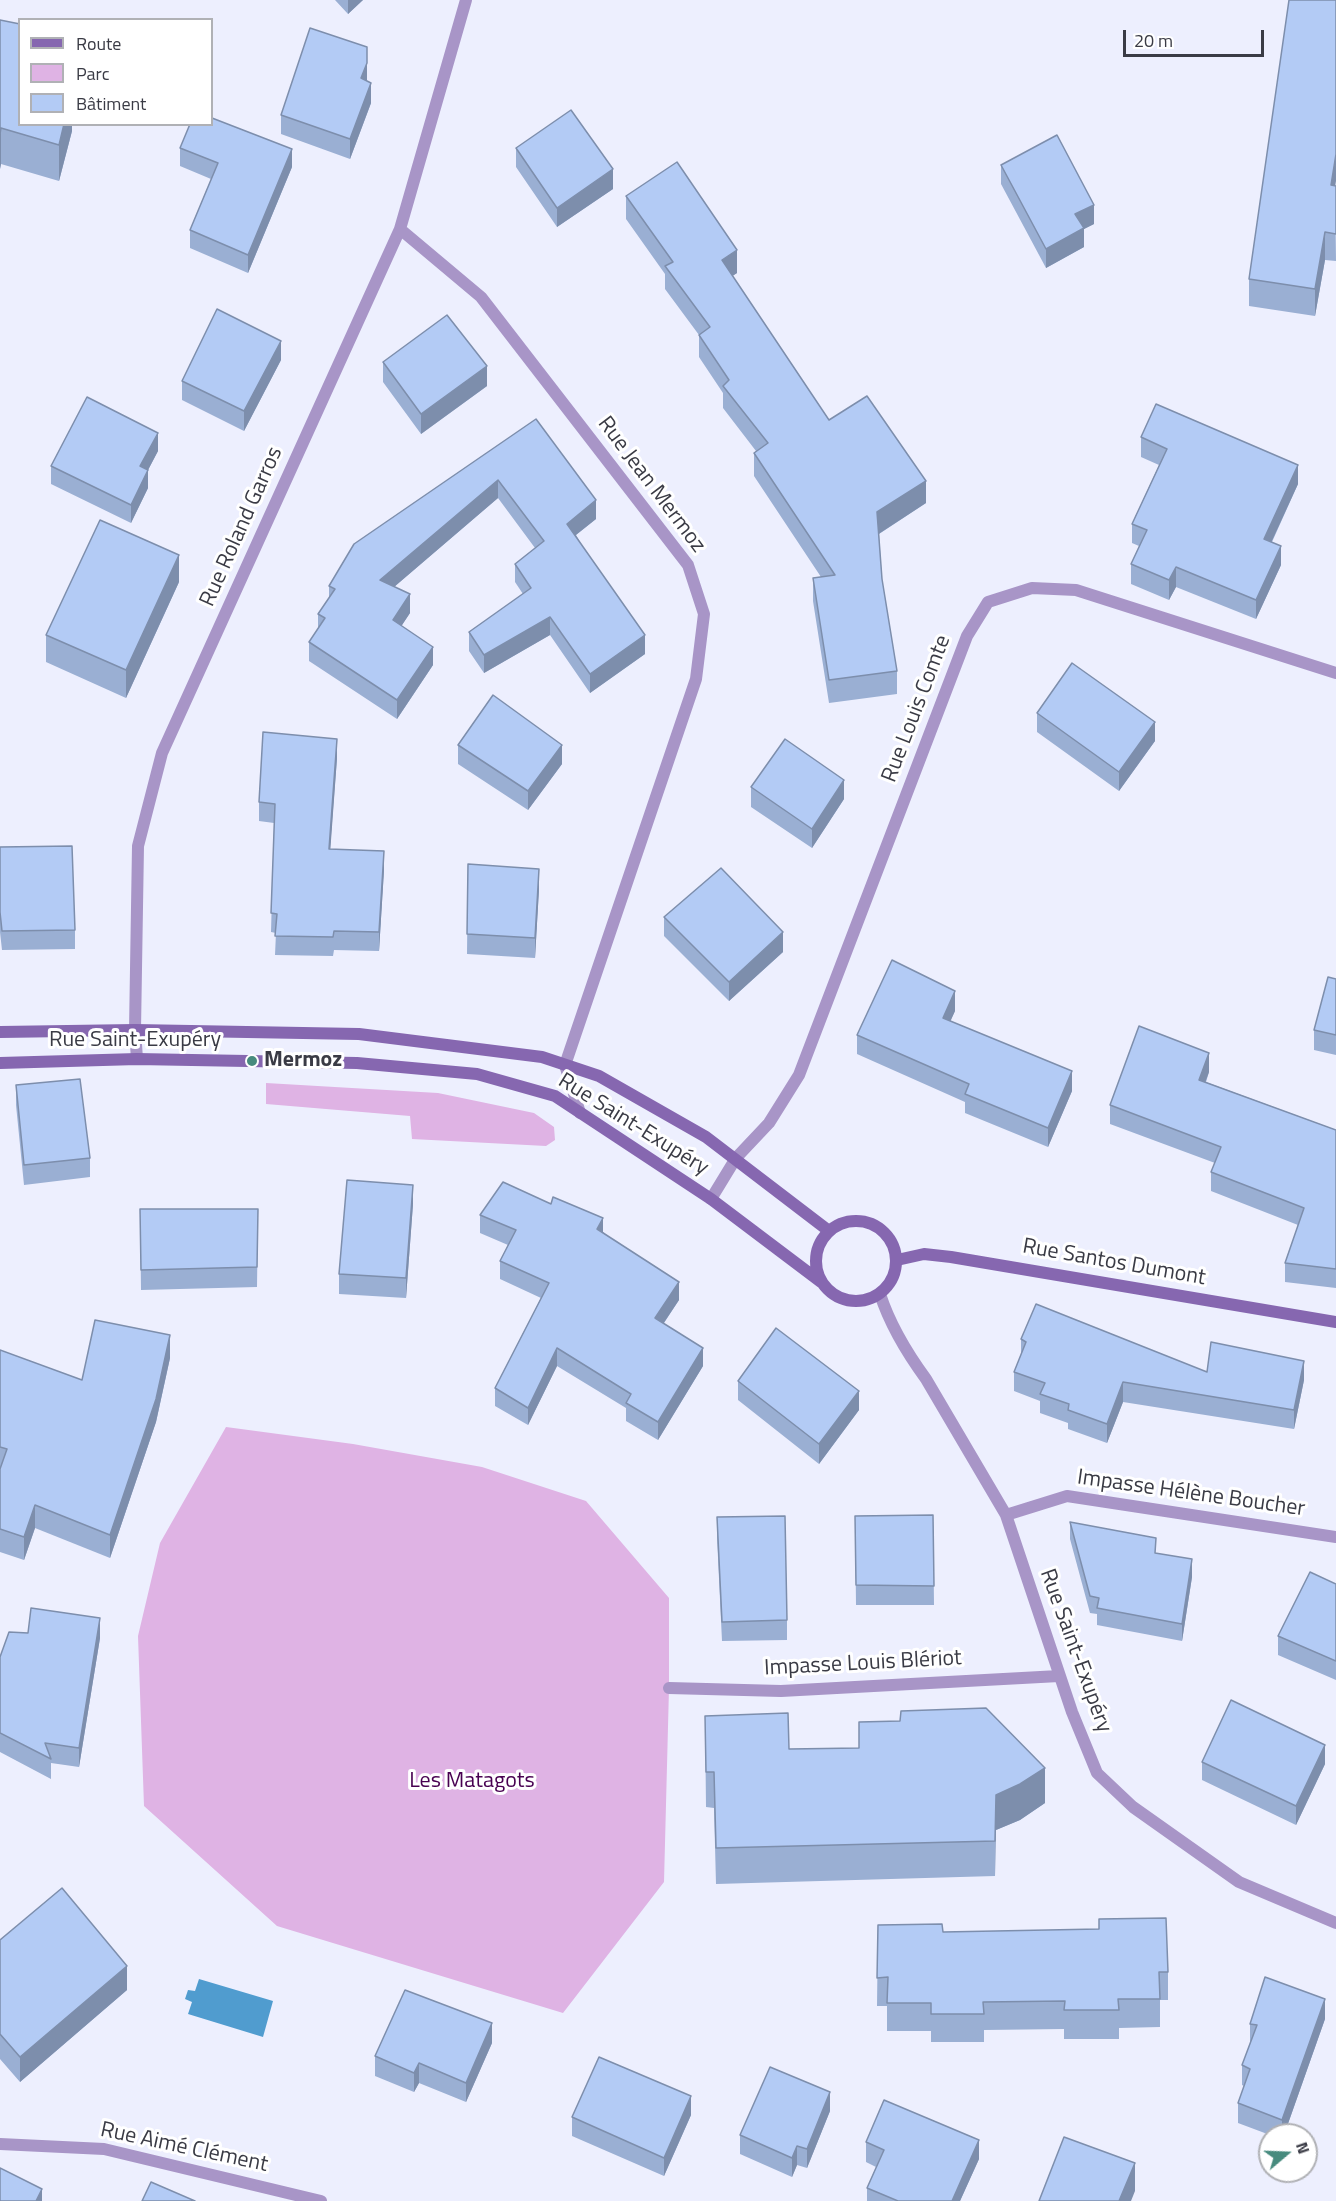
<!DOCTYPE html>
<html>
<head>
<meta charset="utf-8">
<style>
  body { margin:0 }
  #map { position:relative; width:1336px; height:2201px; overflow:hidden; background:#edeffe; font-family:"Titillium Web",sans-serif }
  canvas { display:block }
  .legend { position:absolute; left:18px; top:18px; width:195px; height:108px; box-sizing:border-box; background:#fff; border:2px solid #b0b1b5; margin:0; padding:8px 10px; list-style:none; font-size:18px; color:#3a3b45 }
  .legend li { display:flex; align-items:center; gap:12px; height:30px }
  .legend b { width:30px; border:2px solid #b0b1b5 }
  .north { position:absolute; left:1258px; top:2123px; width:60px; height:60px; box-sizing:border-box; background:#fff; border:2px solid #b0b1b5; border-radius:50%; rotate:71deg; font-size:16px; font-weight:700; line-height:24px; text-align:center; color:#3a3b45 }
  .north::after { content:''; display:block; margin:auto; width:21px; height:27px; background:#478b7e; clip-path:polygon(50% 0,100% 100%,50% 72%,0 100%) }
  .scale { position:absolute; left:1123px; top:30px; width:141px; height:27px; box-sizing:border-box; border:3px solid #3a3b45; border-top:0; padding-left:8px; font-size:18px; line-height:21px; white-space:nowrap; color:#3a3b45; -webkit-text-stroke:4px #fff; paint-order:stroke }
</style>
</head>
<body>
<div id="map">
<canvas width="1336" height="2201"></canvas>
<ul class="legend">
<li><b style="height:8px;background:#8667b0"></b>Route</li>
<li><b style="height:16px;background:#dfb3e4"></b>Parc</li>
<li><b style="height:16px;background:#b3cbf5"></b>Bâtiment</li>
</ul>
<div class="north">N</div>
<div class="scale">20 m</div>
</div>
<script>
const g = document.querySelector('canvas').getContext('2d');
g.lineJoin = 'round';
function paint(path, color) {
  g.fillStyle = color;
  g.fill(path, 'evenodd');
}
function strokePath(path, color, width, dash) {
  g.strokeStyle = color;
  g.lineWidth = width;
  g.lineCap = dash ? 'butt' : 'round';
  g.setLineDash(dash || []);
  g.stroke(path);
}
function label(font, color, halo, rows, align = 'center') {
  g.font = font + ' "Titillium Web",sans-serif';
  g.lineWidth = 6;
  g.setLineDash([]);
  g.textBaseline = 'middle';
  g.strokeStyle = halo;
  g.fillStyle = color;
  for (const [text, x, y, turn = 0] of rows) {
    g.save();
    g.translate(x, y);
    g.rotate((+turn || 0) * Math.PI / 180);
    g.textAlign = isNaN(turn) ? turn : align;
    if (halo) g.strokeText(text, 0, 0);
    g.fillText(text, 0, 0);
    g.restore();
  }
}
paint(new Path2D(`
  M266 1083 438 1093 534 1113 554 1127 555 1140 546 1146 412 1139 410 1116 266 1104Z
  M226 1427 353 1444 482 1467 586 1501 669 1598V1688L664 1882 563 2013 277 1926 144 1806 138 1636 160 1543Z`), '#dfb3e4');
paint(new Path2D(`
  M199 1979 273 2001 263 2037 188 2014 192 2002 185 1999 188 1990 195 1991Z`), '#509ccf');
strokePath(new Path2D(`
  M400 229 481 297 688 565 704 614 696 679 565 1065 580 1113
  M137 1059 135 1030 138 846 162 753 400 229 466 0
  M711 1199 736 1158 769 1123 799 1075 967 636 988 602 1032 588 1076 590 1336 673
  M880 1294C890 1325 907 1353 926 1379L1006 1515 1072 1712 1097 1773 1133 1807 1239 1882 1336 1923
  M1006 1515 1067 1496 1336 1537
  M669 1688 781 1691 1059 1676
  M0 2144 104 2149 321 2201`), '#a895c7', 12);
strokePath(new Path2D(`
  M0 1032 135 1030 359 1034 542 1057 599 1076 706 1137 829 1231
  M0 1063 137 1059 357 1063 477 1074 555 1096 711 1199 821 1282
  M816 1261a40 40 0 1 1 80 0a40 40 0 1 1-80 0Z
  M897 1260 924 1254 951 1257 1336 1322`), '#8667b0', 12);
paint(new Path2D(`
  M335 0H363L348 14Z
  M0 20 20 124H72V131L59 181 1 164 0 169Z
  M367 81 371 103 350 159 281 134V115Z
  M180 148 292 167 248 273 190 248V230L211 179 180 166Z
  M516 148 613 189 557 227 516 167Z
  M1001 165 1094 224 1084 229V247L1046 268 1001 184Z
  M1335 186 1336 261 1325 260 1315 316 1249 306V279Z
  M626 196 737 273 732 276 829 420 926 503 879 534 882 579 897 671V694L829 703 813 601V578L821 577 754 476V453L756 451 723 408V393L699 357V335L665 289V274L626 219Z
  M281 360 244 431 182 400V381Z
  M383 362 487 386 421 434 383 382Z
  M536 419 596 519 576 535 645 654 590 693 550 635 484 673 469 651V632L523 594 515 582V564L535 548 498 498 394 587 410 613 401 626 433 665 397 719 309 661V642L318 629V614L329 598V586Z
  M1141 437 1298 484 1272 542 1281 565 1256 619 1176 587 1169 600 1131 584V564L1139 546 1132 543V524L1159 465 1141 457Z
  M158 451 148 470V488L131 523 51 484V466Z
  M179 582 126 698 46 662V635Z
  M1037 713 1155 741 1119 791 1037 732Z
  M458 745 562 764 528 810 458 764Z
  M337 758 330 849 384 870 379 951 334 950 333 956 275 955 276 933 271 932 274 823 259 821V802Z
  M751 787 844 799 812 848 751 807Z
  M0 847 75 930V949L2 950 0 932Z
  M468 864 539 889 535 958 467 954Z
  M664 917 783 952 729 1001 664 936Z
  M1336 979V1055L1314 1050V1030Z
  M955 1011 950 1021 1072 1091 1048 1147 965 1113V1102L857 1054V1035Z
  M1209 1072 1206 1082 1336 1130V1288L1285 1282V1263L1298 1225 1211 1191V1172L1215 1163 1110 1124V1105Z
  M16 1085 90 1158V1177L24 1185 16 1105Z
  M413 1204 406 1298 339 1294V1274Z
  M140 1209H258L257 1287 141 1290Z
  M480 1215 603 1232 679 1300 664 1323 703 1366 658 1440 626 1421V1408L557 1366 528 1425 495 1406V1388L541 1298 500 1279V1261L508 1245 480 1233Z
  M1021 1339 1207 1372 1304 1380 1294 1429 1123 1402 1107 1443 1068 1429V1423L1040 1413V1401L1014 1391V1372L1021 1355Z
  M0 1350 82 1380 170 1358 156 1422 110 1558 35 1528 24 1560 0 1552Z
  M738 1381 859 1410 819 1464 738 1400Z
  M933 1515 934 1605H856L855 1516Z
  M717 1517 787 1620V1640L722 1641 717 1537Z
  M1070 1522 1156 1554 1192 1577 1182 1641 1097 1625V1614L1090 1613 1070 1539Z
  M1336 1584V1680L1278 1655V1636Z
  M28 1633 100 1638 79 1767 51 1763V1779L0 1752V1657Z
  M705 1716 789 1749 1045 1803 1020 1820 996 1830 995 1876 716 1884 714 1808 706 1807Z
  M1202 1762 1325 1764 1296 1825 1202 1780Z
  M878 1925 943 1932 1168 1972V2000H1160V2027L1119 2028V2039H1064V2029L984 2030V2042H931V2031H887V2006H877Z
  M0 1940 127 1990 20 2082 0 2059Z
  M1325 2019 1284 2135H1270L1238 2123V2103L1244 2086 1242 2085V2065L1250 2044V2024Z
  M492 2043 466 2102 419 2083 414 2092 375 2076V2056Z
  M830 2111 807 2168 797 2165 792 2177 740 2154V2135Z
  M691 2115 664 2176 572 2136V2117Z
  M866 2142 979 2159 960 2201H867V2188L876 2167 866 2162Z`), '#9aafd3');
paint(new Path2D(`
  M348 0H363L348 14Z
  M367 63V82L361 78Z
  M371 83V103L350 159V139Z
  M64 124H72V131L59 181V145Z
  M1 128V164L0 169V134Z
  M292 149V167L248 273V255Z
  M1336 154V181L1331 212V185Z
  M613 169V189L557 227V208Z
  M1094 205V224L1084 229V247L1046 268V249L1075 214Z
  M1325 232V260L1315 316V289Z
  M737 250V273L722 283V260Z
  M281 341V360L244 431V411Z
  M487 366V386L421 434V414Z
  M158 433V451L148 470V488L131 523V505L140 466Z
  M1298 465V484L1264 558V539Z
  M498 480V498L380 599V580Z
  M926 481V503L877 535V512Z
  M596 500V519L567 542V524Z
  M1281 546V565L1256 619V600Z
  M179 555V582L126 698V670Z
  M1176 567V587L1169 600V580Z
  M410 594V613L393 639V620Z
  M550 617V635L484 673V655Z
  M645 635V654L590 693V674Z
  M433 647V665L397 719V700Z
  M1155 722V741L1119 791V772Z
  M337 739V758L329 868V849Z
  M562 745V764L528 810V791Z
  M844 780V799L812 848V829Z
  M384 851V870L379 951V932Z
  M539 869V889L535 958V938Z
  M783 932V952L729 1001V982Z
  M955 991V1011L943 1038V1018Z
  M1209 1053V1072L1199 1099V1080Z
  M1072 1071V1091L1048 1147V1128Z
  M413 1185V1204L406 1298V1278Z
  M603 1218V1236L597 1229Z
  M679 1282V1300L655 1336V1318Z
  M170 1335V1358L156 1422 110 1558V1535Z
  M557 1348V1366L528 1425V1408Z
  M703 1348V1366L658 1440V1422Z
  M1304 1361V1380L1294 1429V1410Z
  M1123 1382V1402L1107 1443V1424Z
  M859 1391V1410L819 1464V1444Z
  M35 1505V1528L24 1560V1537Z
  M1192 1559V1577L1182 1641V1624Z
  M100 1618V1638L79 1767V1748Z
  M1325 1745V1764L1296 1825V1806Z
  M1045 1768V1803L1020 1820 996 1830 995 1876 996 1795Z
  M127 1966V1990L20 2082V2057Z
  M1325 1999V2019L1284 2135H1282V2120Z
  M492 2023V2043L466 2102V2083Z
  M419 2063V2083L414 2092V2073Z
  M830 2092V2111L807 2168V2149Z
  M691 2096V2115L664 2176V2158Z
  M979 2140V2159L960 2201H952Z
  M797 2146V2165L792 2177V2158Z
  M1135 2163V2191L1131 2201H1119Z
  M42 2189V2201H36Z`), '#7d8eac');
const building = new Path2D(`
  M1289 0H1336V154L1331 185 1336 186V234L1325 232 1315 289 1249 279Z
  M0 20 20 24V124H64L59 145 1 128 0 134Z
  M310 28 367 47V63L361 78 371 83 350 139 281 115Z
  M571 110 613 169 557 208 516 148Z
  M212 118 292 149 248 255 190 230 218 163 180 148 190 124H212Z
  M1057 135 1094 205 1075 214 1084 228 1046 249 1001 165Z
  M677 162 737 250 722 260 829 420 867 396 926 481 877 512 882 579 897 671 829 680 813 578 835 575 754 453 768 443 723 386 729 380 699 335 710 327 665 266 673 262 626 196Z
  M217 309 281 341 244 411 182 381Z
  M447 315 487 366 421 414 383 362Z
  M87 397 158 433 140 466 148 470 131 505 51 466Z
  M1156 404 1298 465 1264 539 1281 546 1256 600 1176 567 1169 580 1131 564 1147 530 1132 524 1167 449 1141 437Z
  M536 419 596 500 567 524 645 635 590 674 550 617 484 655 469 632 531 588 515 564 544 541 498 480 380 580 410 594 393 620 433 647 397 700 309 642 325 618 318 614 335 589 329 586 354 544Z
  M100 520 179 555 126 670 46 635Z
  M1072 663 1155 722 1119 772 1037 713Z
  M493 695 562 745 528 791 458 745Z
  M263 732 337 739 329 849 384 851 379 932 334 931 333 937 275 936 277 914 271 913 275 804 259 802Z
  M785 739 844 780 812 829 751 787Z
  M72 846 75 930 2 931 0 912V847Z
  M468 864 539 869 535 938 467 934Z
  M721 868 783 932 729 982 664 917Z
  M892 960 955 991 943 1018 1072 1071 1048 1128 965 1094 969 1084 857 1035Z
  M1328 977 1336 979V1035L1314 1030Z
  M1139 1026 1209 1053 1199 1080 1336 1130V1269L1285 1263 1304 1208 1211 1172 1221 1147 1110 1105Z
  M80 1079 90 1158 24 1165 16 1085Z
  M347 1180 413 1185 406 1278 339 1274Z
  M503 1182 551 1204 553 1197 603 1218 597 1229 679 1282 655 1318 703 1348 658 1422 626 1403 631 1394 557 1348 528 1408 495 1388 549 1283 500 1261 516 1230 480 1215Z
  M140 1209H258L257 1267 141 1270Z
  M1036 1304 1207 1372 1211 1342 1304 1361 1294 1410 1123 1382 1107 1424 1068 1410 1069 1404 1040 1394 1045 1383 1014 1372 1026 1342 1021 1339Z
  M95 1320 170 1335 156 1399 110 1535 35 1505 24 1537 0 1529V1469L7 1449 0 1447V1350L82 1380Z
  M776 1328 859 1391 819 1444 738 1381Z
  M933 1515 934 1586 856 1585 855 1516Z
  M785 1516 787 1620 722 1622 717 1517Z
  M1070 1522 1156 1538 1155 1553 1192 1559 1182 1624 1097 1608 1099 1598 1090 1596Z
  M1310 1572 1336 1584V1661L1278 1636Z
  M31 1608 100 1618 79 1748 45 1743 51 1759 0 1733V1657L9 1632 28 1633Z
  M1231 1700 1325 1745 1296 1806 1202 1762Z
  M986 1708 1045 1768 1020 1784 996 1795 995 1841 716 1848 714 1772H706L705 1716 788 1713 789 1749 859 1748V1722L900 1721 901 1711Z
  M62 1888 127 1966 20 2057 0 2034V1940Z
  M1166 1918 1168 1972H1159L1160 1999H1118L1119 2010H1064L1065 2001 983 2002 984 2014H931V2003H887L888 1977 877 1978 878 1925 942 1924 943 1932 1099 1929V1919Z
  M1265 1977 1325 1999 1282 2120 1238 2103 1250 2069 1242 2065 1257 2025 1250 2024Z
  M405 1990 492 2023 466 2083 419 2063 414 2073 375 2056Z
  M599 2057 691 2096 664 2158 572 2117Z
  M770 2067 830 2092 807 2149 797 2146 792 2158 740 2135Z
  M884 2100 979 2140 952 2201H898L867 2188 884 2150 866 2142Z
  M1064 2137 1135 2163 1119 2201H1039Z
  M0 2168 42 2189 36 2201H0Z
  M151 2182 195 2201H142Z`);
paint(building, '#b3cbf5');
strokePath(building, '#7d8eac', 1.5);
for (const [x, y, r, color] of [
  [252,1061,6,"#478b7e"]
]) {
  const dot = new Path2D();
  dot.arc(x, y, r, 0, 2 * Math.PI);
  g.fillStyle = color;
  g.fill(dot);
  strokePath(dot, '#fff', 2);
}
label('22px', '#3a3b45', '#fff', [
  ["Rue Jean Mermoz",651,485,53],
  ["Rue Roland Garros",242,527,-66],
  ["Rue Louis Comte",917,709,-69],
  ["Rue Saint-Exupéry",135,1041],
  ["Rue Saint-Exupéry",633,1125,32],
  ["Rue Santos Dumont",1114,1263,10],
  ["Impasse Hélène Boucher",1191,1494,8],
  ["Rue Saint-Exupéry",1075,1651,70],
  ["Impasse Louis Blériot",863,1664,-3],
  ["Rue Aimé Clément",184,2148,12]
]);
label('bold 22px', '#3a3b45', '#fff', [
  ["Mermoz",264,1061]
], 'left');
label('22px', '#480051', '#fff', [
  ["Les Matagots",472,1782]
]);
</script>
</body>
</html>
